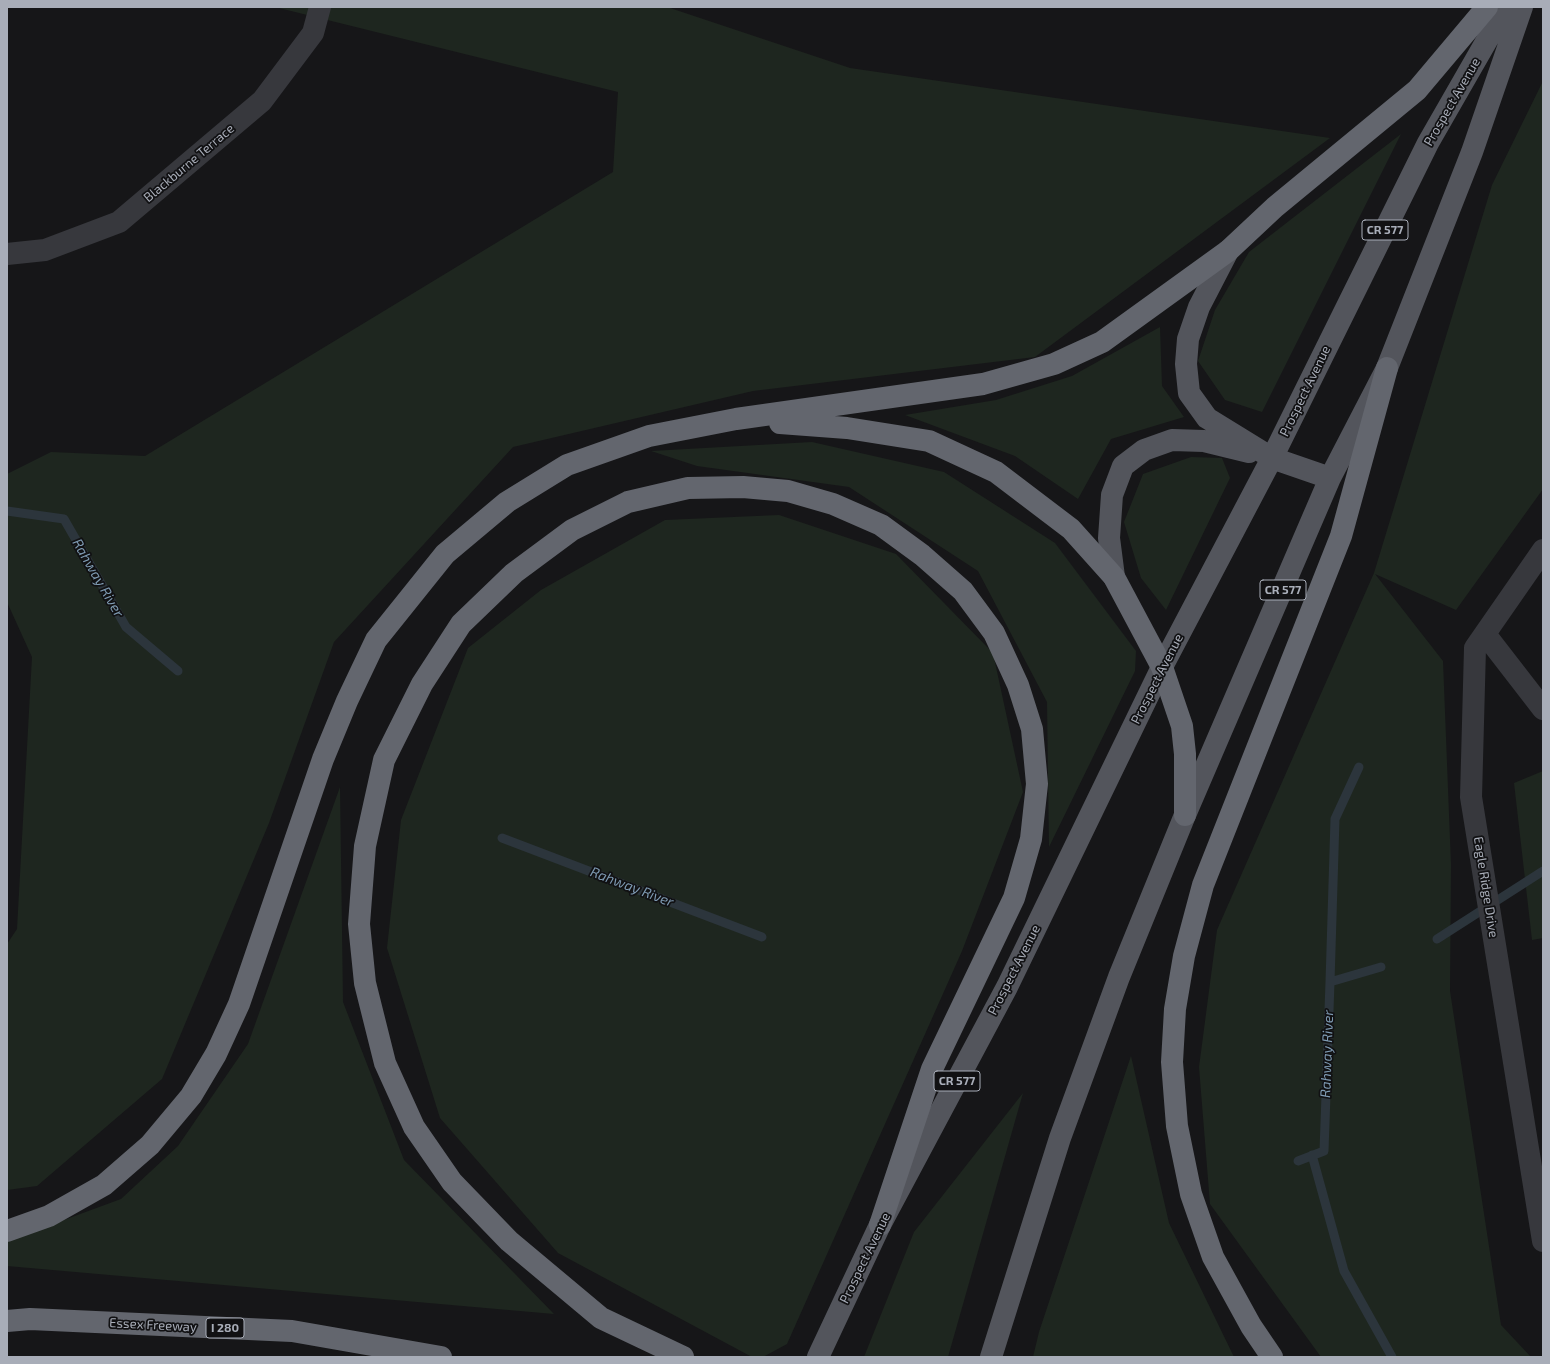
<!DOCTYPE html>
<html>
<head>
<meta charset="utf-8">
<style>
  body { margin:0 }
  #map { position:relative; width:1550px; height:1364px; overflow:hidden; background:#161618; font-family:"Exo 2",sans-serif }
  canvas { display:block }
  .frame { position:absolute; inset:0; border:8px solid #a8adb8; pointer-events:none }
</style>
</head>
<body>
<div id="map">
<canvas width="1550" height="1364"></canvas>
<div class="frame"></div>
</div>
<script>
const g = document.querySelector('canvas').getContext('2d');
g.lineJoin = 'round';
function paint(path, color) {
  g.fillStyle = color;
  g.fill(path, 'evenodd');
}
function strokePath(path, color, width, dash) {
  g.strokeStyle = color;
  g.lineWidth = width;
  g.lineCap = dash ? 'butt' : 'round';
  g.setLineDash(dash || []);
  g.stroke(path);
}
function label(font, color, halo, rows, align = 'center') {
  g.font = font + ' "Exo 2",sans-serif';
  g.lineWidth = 3.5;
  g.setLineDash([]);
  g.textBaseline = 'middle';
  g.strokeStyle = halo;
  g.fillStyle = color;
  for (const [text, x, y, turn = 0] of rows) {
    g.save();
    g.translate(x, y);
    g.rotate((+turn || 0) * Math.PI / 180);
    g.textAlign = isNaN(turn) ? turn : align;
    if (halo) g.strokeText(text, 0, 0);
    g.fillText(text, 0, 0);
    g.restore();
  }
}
paint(new Path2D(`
  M275 7H667L850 68 1330 138 1035 357 753 391 513 447 334 642 269 823 162 1079 37 1186 7 1190V944L17 929 32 657 7 602V474L51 452 145 456 613 172 618 92Z
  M1543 81V489L1456 610 1375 574 1443 661 1451 865 1450 991 1501 1325 1531 1357H1321L1210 1204 1199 1067 1217 930 1374 573 1492 185Z
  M1401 134 1262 412 1225 400 1198 361 1215 310 1249 252Z
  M1160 327 1162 386 1184 417 1111 439 1078 499 1015 456 905 415 996 400 1072 376Z
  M812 442 944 472 1055 543 1136 651 1135 671 1049 847 1047 702 978 571 849 487 697 466 651 451Z
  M1191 457 1222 458 1230 478 1166 610 1141 578 1124 522 1143 474Z
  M779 515 896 554 993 653 1023 792 962 951 787 1344 763 1357H752L558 1253 440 1118 387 948 401 820 468 648 541 590 665 520Z
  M1543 771V938L1532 940 1514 783Z
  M340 787 343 1002 404 1160 554 1314 7 1266V1241L121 1199 178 1146 248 1044Z
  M1131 1056 1169 1223 1234 1357H1033L1039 1332Z
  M1023 1093 948 1357H864L914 1232Z`), '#1e261f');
strokePath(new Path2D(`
  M7 511 64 519 126 627 178 671
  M502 838 762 937
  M1437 939 1543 871
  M1330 982 1335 819 1359 767
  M1312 1155 1344 1271 1392 1357
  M1298 1161 1324 1151 1330 982 1381 967`), '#2c353c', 9);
strokePath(new Path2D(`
  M7 254 45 250 119 222 262 101 313 33 320 7
  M1543 550 1475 648 1471 797 1543 1241
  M1485 634 1543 709`), '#37383d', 22);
strokePath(new Path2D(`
  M1228 251 1199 307 1188 339 1186 364 1189 393 1207 418 1272 458 1330 478
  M1114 577 1109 538 1112 495 1123 466 1144 450 1172 440 1204 441 1249 452
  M818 1357 880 1225 1007 987 1162 667 1272 458 1428 143 1506 7
  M991 1357 1060 1138 1119 977 1185 815 1330 478 1387 368 1472 152 1522 7`), '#53555c', 22);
strokePath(new Path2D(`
  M780 423 847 428 929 441 996 472 1071 529 1114 577 1162 667 1182 726 1185 754V815
  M7 1231 49 1216 104 1185 150 1145 191 1096 216 1054 239 1004 323 759 347 701 376 640 445 554 507 502 567 465 649 436 736 419 983 384 1054 364 1102 342 1228 251 1275 207 1417 90 1487 7
  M7 1321 30 1319 292 1331 441 1357
  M683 1357 601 1318 509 1241 452 1182 414 1127 385 1063 365 983 359 924 365 846 384 760 422 684 461 624 514 573 572 530 628 502 688 488 743 487 788 491 833 504 881 525 922 555 963 591 994 633 1018 685 1032 729 1037 784 1031 839 1014 898 932 1069 880 1225
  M1272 1357 1251 1326 1213 1257 1191 1194 1177 1126 1172 1062 1175 1009 1184 956 1203 885 1341 536 1387 368`), '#63666e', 22);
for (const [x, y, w] of [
  [1385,230,46],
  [1283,590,46],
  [957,1081,46],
  [225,1328,38]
]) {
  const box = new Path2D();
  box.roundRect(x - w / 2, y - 10, w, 20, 3);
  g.fillStyle = '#111113';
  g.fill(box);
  strokePath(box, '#a8adb8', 1);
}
label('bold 12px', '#a8adb8', null, [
  ["CR 577",1385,230],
  ["CR 577",1283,590],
  ["CR 577",957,1081],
  ["I 280",225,1328]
]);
label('13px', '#a8adb8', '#111113', [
  ["Prospect Avenue",1452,102,-60],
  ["Blackburne Terrace",189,163,-40],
  ["Prospect Avenue",1305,391,-64],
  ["Prospect Avenue",1157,679,-63],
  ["Eagle Ridge Drive",1486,887,81],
  ["Prospect Avenue",1014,970,-63],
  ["Prospect Avenue",865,1258,-64],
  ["Essex Freeway",153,1325,3]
]);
label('italic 14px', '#7f9bb3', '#111113', [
  ["Rahway River",98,578,60],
  ["Rahway River",632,887,21],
  ["Rahway River",1327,1054,-88]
]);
</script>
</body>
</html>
